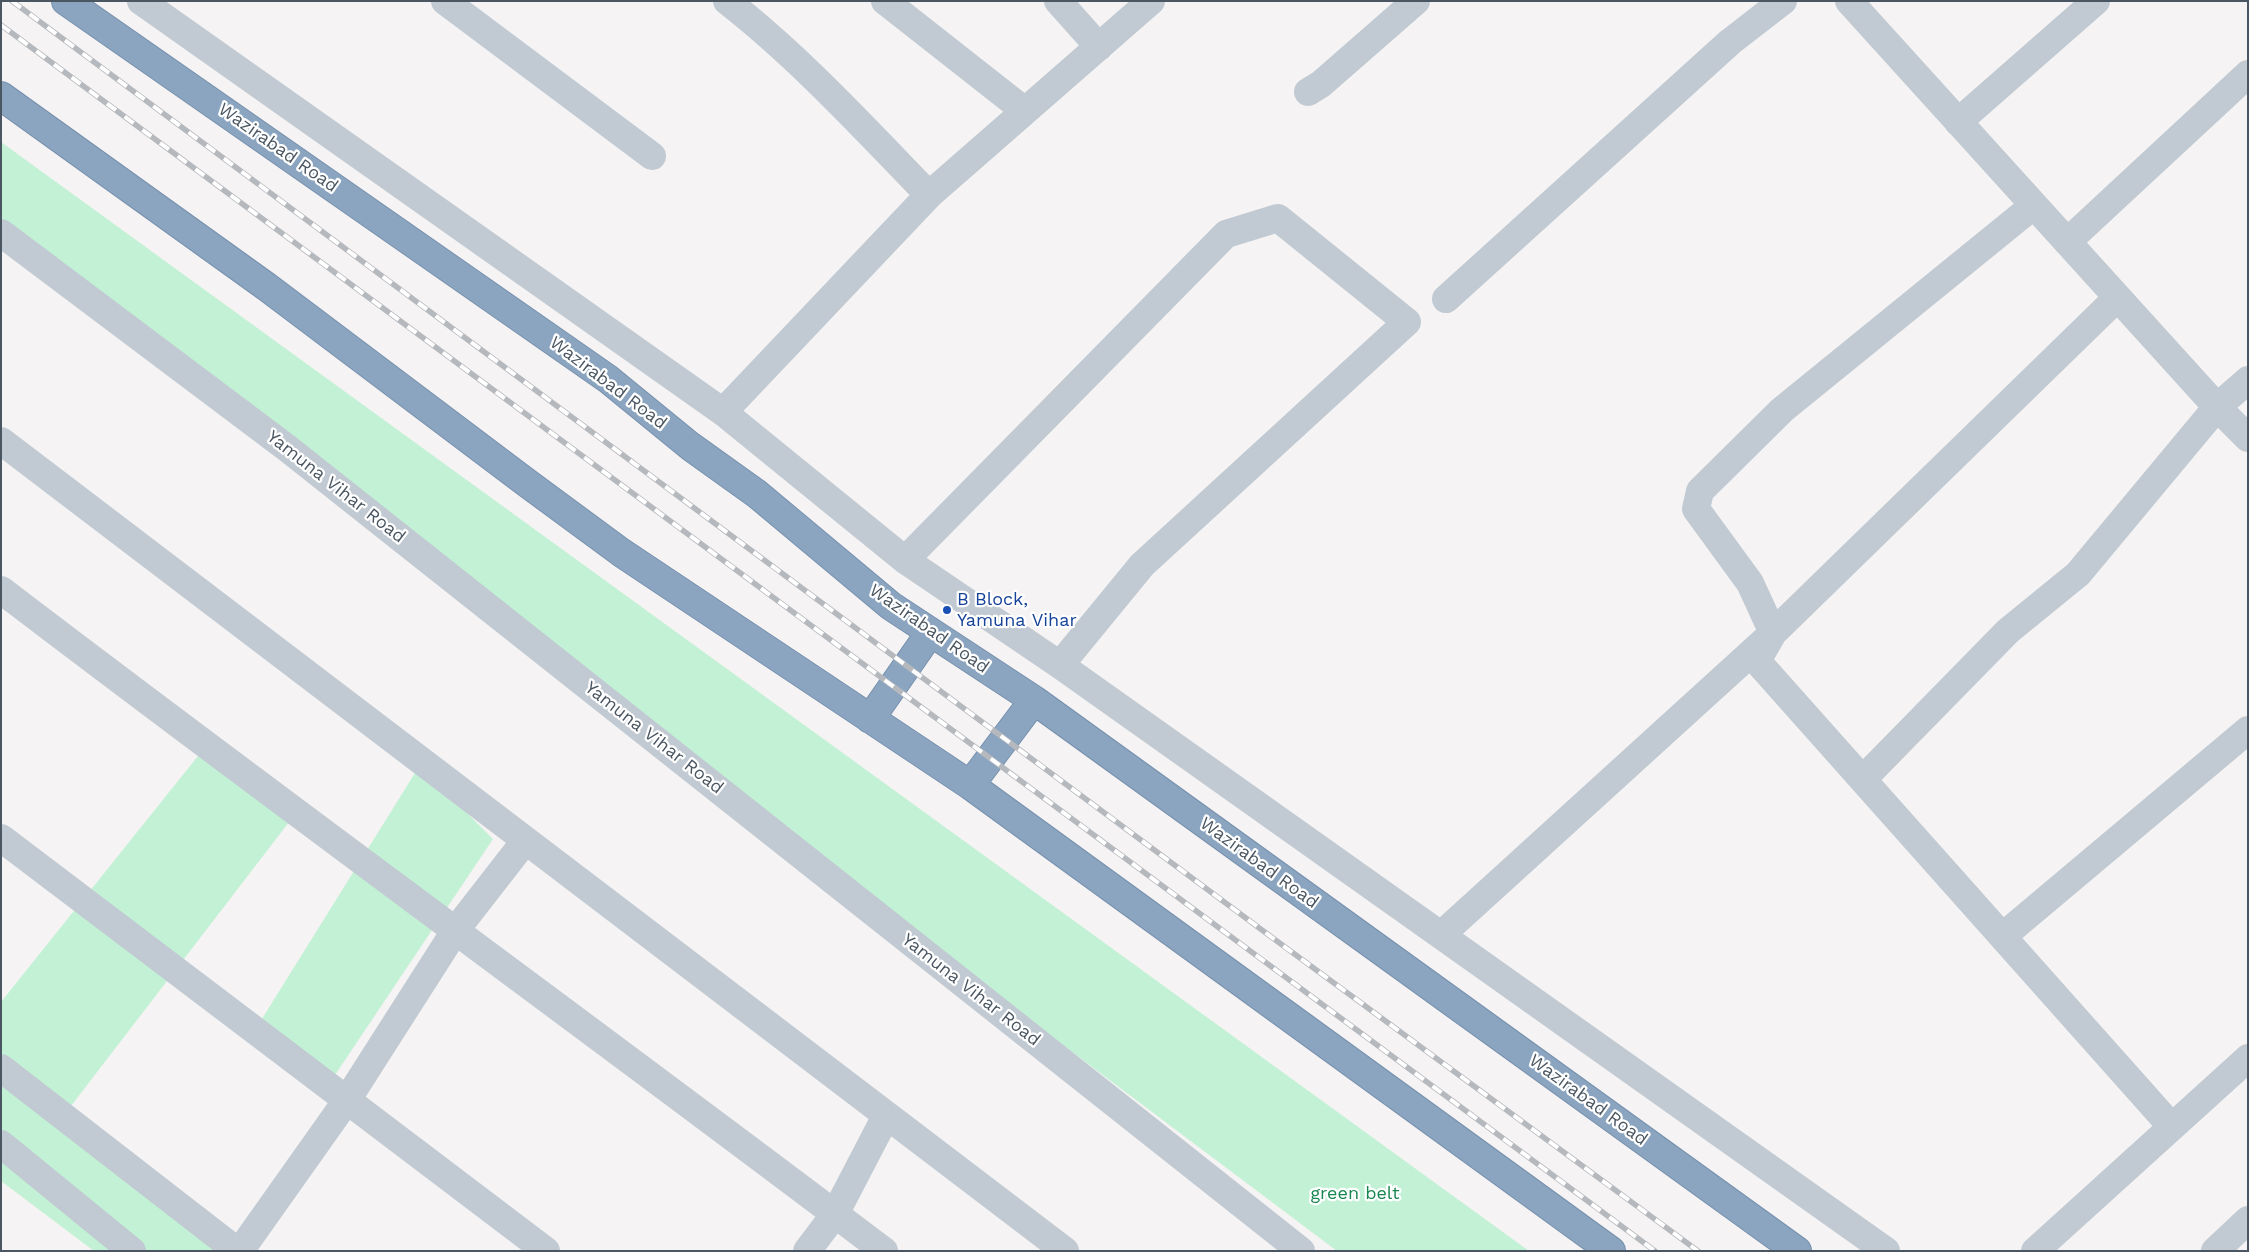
<!DOCTYPE html>
<html>
<head>
<meta charset="utf-8">
<style>
  body { margin:0 }
  #map { position:relative; width:2249px; height:1252px; overflow:hidden; background:#f5f3f3; font-family:"Work Sans",sans-serif }
  canvas { display:block }
  .frame { position:absolute; inset:0; border:2px solid #4a5661; pointer-events:none }
</style>
</head>
<body>
<div id="map">
<canvas width="2249" height="1252"></canvas>
<div class="frame"></div>
</div>
<script>
const g = document.querySelector('canvas').getContext('2d');
g.lineJoin = 'round';
function paint(path, color) {
  g.fillStyle = color;
  g.fill(path, 'evenodd');
}
function strokePath(path, color, width, dash) {
  g.strokeStyle = color;
  g.lineWidth = width;
  g.lineCap = dash ? 'butt' : 'round';
  g.setLineDash(dash || []);
  g.stroke(path);
}
function label(font, color, halo, rows, align = 'center') {
  g.font = font + ' "Work Sans",sans-serif';
  g.lineWidth = 4.5;
  g.setLineDash([]);
  g.textBaseline = 'middle';
  g.strokeStyle = halo;
  g.fillStyle = color;
  for (const [text, x, y, turn = 0] of rows) {
    g.save();
    g.translate(x, y);
    g.rotate((+turn || 0) * Math.PI / 180);
    g.textAlign = isNaN(turn) ? turn : align;
    if (halo) g.strokeText(text, 0, 0);
    g.fillText(text, 0, 0);
    g.restore();
  }
}
paint(new Path2D(`
  M1 142 1529 1251H1337L1 247Z
  M206 746 296 813 61 1119 235 1251H94L1 1181V1002Z
  M415 773 454 800 493 839 333 1078 260 1022Z`), '#c3f1d5');
const highway = new Path2D(`
  M66 1 608 379 690 446 757 494 891 606 1034 700 1797 1251
  M1 96 267 287 527 483 622 553 970 785 1611 1251
  M870 719 930 633
  M970 785 1034 700`);
strokePath(highway, '#7690ad', 30);
strokePath(new Path2D(`
  M141 1 723 412 905 560 1060 665 1886 1251
  M445 1 652 156
  M727 1C799 57 866 130 929 195
  M885 1 1025 111
  M1058 1 1099 47
  M1849 1 2217 407 2248 438
  M1308 92 1321 84 1416 1
  M1958 122 2096 1
  M2033 206 1782 410 1700 491 1696 509 1750 583 1773 633 1757 661 2172 1127
  M1 233 287 448 1301 1251
  M2067 242 2248 74
  M1446 299 1730 42 1783 1
  M723 412 929 195 1151 1
  M1 441 1065 1251
  M905 560 1226 234 1278 218 1407 322 1142 565 1060 665
  M1 590C293 813 591 1029 884 1251
  M1863 779 2008 631 2078 574 2217 407 2248 380
  M1 838 546 1251
  M1441 935 1773 633 2117 298
  M2003 936 2248 730
  M1 1068 237 1251
  M1 1144 132 1251
  M240 1251 347 1100 455 931 525 841
  M807 1251 835 1214 886 1116
  M2035 1251 2248 1058
  M2215 1251 2248 1220`), '#c1cad2', 28);
strokePath(highway, '#8ba5c1', 28);
const rail = new Path2D(`
  M12 1 1266 933 1698 1251
  M1 25 1655 1251`);
strokePath(rail, '#b5b8bd', 5.5);
strokePath(rail, '#fff', 4, [11]);
for (const [x, y, r, color] of [
  [947,610,5,"#1a4fb4"]
]) {
  const dot = new Path2D();
  dot.arc(x, y, r, 0, 2 * Math.PI);
  g.fillStyle = color;
  g.fill(dot);
  strokePath(dot, '#fff', 2);
}
label('18px', '#4a5661', '#fff', [
  ["Wazirabad Road",278,148,35],
  ["Wazirabad Road",608,383,37],
  ["Yamuna Vihar Road",336,487,38],
  ["Wazirabad Road",929,629,35],
  ["Yamuna Vihar Road",654,738,38],
  ["Wazirabad Road",1259,863,36],
  ["Yamuna Vihar Road",971,990,38],
  ["Wazirabad Road",1588,1100,36]
]);
label('18px', '#164399', '#fff', [
  ["B Block,",957,600],
  ["Yamuna Vihar",957,621]
], 'left');
label('18px', '#17864f', '#fff', [
  ["green belt",1355,1194]
]);
</script>
</body>
</html>
